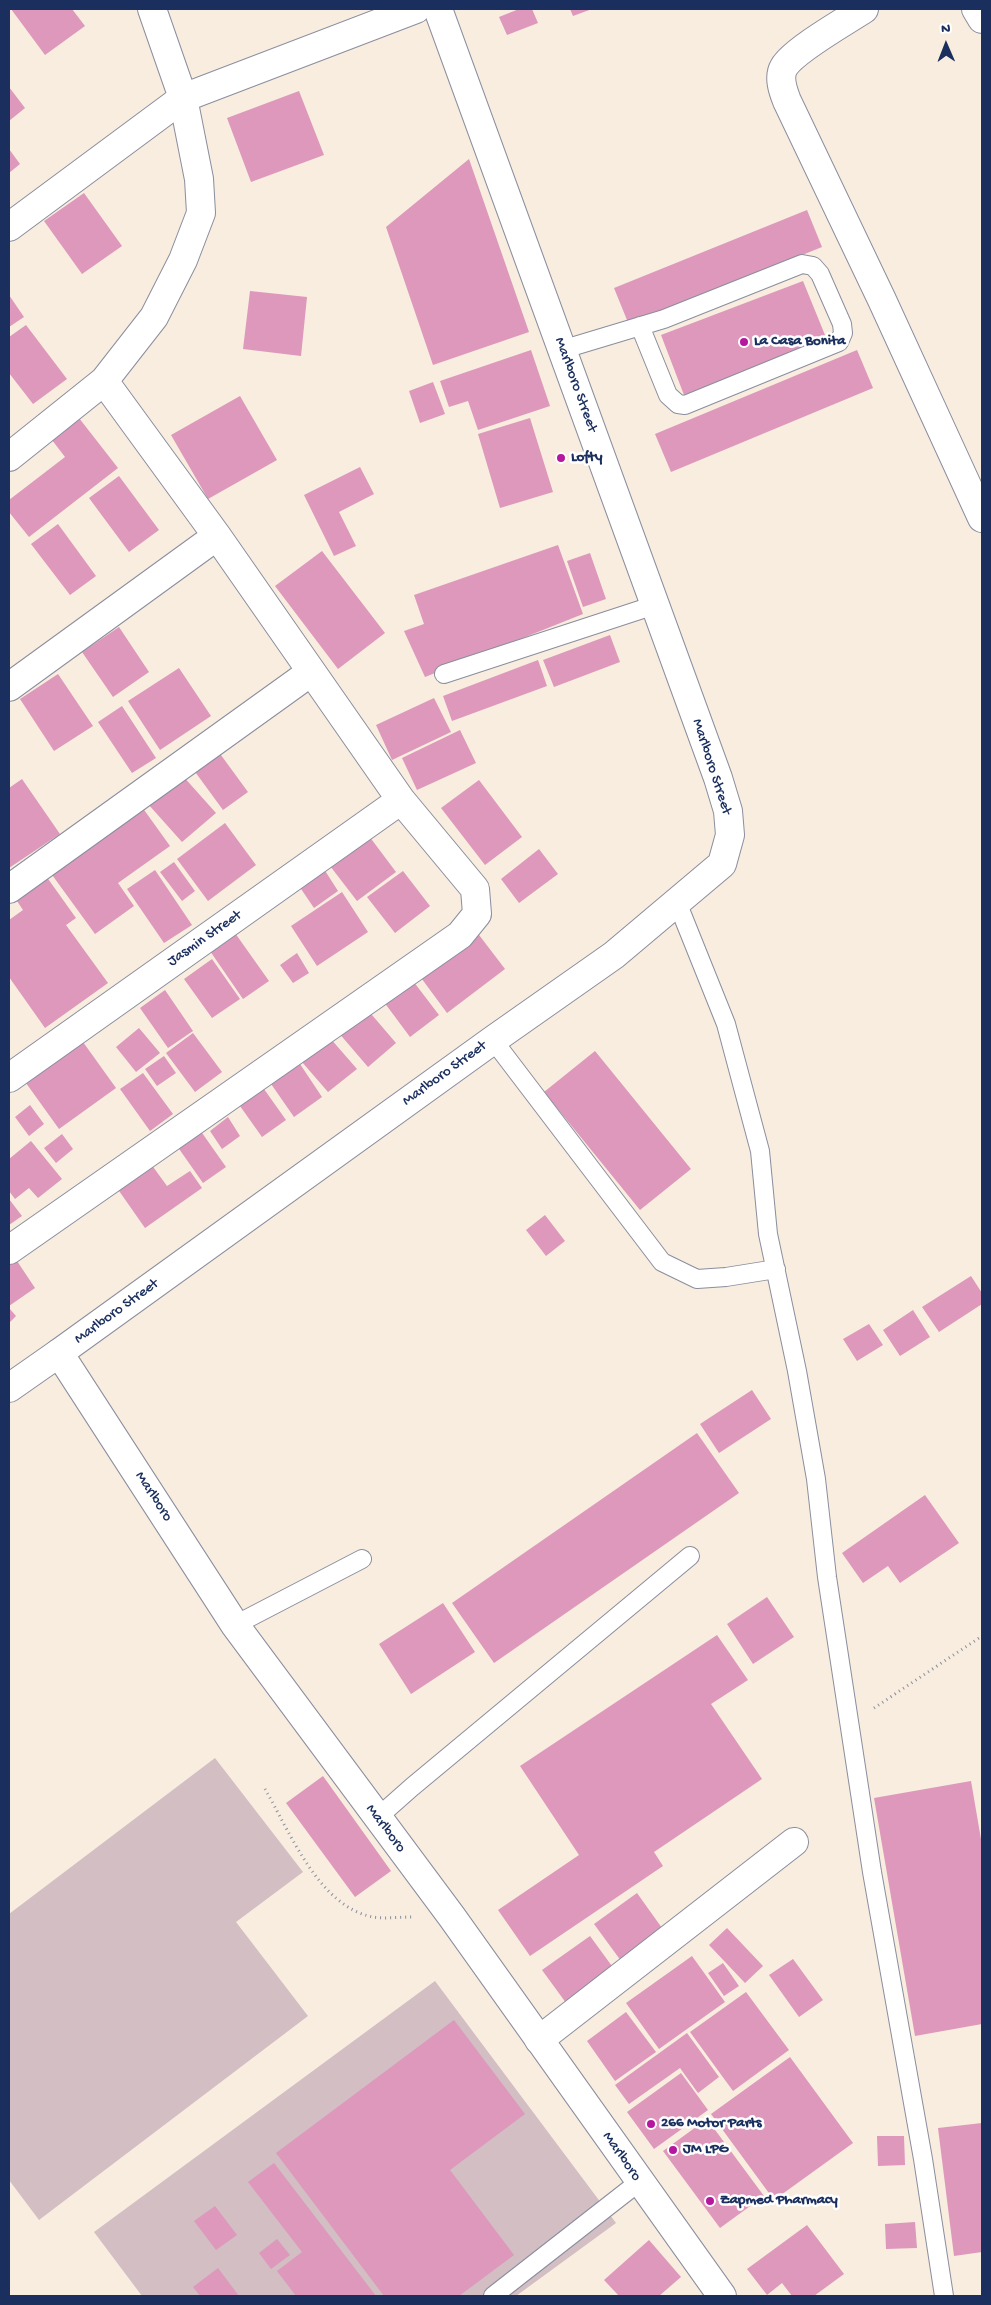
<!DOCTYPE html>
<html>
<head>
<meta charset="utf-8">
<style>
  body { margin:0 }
  #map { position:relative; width:991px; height:2305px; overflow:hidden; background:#f8edde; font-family:"Gochi Hand",sans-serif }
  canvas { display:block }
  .frame { position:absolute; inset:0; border:10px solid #1b2f5e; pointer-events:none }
  .north { position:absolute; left:921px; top:20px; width:50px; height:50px; -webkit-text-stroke:4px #fff; paint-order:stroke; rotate:359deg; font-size:14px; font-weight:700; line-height:20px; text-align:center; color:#1b2f5e }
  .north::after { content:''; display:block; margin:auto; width:18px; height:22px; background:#1b2f5e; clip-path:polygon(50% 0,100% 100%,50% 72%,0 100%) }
</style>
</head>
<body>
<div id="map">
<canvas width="991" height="2305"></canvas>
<div class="frame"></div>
<div class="north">N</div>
</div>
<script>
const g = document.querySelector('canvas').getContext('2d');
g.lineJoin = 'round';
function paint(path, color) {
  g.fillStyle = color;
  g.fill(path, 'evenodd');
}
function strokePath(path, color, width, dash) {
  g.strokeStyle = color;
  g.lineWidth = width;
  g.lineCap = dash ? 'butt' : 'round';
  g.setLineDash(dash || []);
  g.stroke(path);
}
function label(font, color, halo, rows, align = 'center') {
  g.font = font + ' "Gochi Hand",sans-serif';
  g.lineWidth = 5;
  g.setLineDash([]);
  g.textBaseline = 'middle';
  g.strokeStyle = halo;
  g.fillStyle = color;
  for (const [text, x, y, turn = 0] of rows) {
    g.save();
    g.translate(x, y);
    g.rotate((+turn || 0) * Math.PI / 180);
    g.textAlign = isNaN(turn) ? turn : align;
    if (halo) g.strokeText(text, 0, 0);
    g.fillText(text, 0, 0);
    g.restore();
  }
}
paint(new Path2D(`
  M215 1758 303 1872 236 1922 308 2016 39 2220 9 2180V1914Z
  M435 1981 616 2223 516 2296H142L94 2232Z`), '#d2bec3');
paint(new Path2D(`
  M11 9H72L85 26 45 55Z
  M519 9H532L538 23 507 35 499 17Z
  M570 9H592L573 16Z
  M9 87 25 108 9 121Z
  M299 91 324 155 251 182 227 118Z
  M9 149 20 164 9 173Z
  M469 159 529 332 433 365 386 227Z
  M84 193 122 246 82 274 44 221Z
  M807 210 822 247 629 325 614 288Z
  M803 281 827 340 684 395 661 335Z
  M250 291 307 297 301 356 243 349Z
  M9 295 24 317 9 327Z
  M26 325 67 379 33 404 9 373V337Z
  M531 350 550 406 478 430 468 401 449 407 440 381Z
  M857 350 873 388 671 472 655 434Z
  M433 382 445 414 420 423 409 391Z
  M240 396 277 460 208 499 171 435Z
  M79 418 118 468 29 537 9 512V500L65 457 52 440Z
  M530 418 553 492 500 508 478 434Z
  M360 467 374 494 339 512 356 546 334 556 304 495Z
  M119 476 159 530 129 552 89 498Z
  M58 524 96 576 70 595 31 544Z
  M558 545 583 614 425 677 404 631 424 624 414 595Z
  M322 551 385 633 338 669 275 586Z
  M590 553 606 599 583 607 567 561Z
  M119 627 149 672 113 697 82 652Z
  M610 635 620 662 554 687 543 660Z
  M538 660 547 686 452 721 443 696Z
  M179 668 211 716 160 750 128 701Z
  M58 674 93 726 54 751 20 699Z
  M434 698 451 732 392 760 376 725Z
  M122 706 156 758 132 773 98 722Z
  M460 730 476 763 417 790 402 758Z
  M218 751 248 792 223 810 193 769Z
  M182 775 216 813 182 842 148 804Z
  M22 779 60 834 9 868V788Z
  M479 780 522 837 485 865 441 808Z
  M142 807 170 846 118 883 134 906 95 934 50 872Z
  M225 823 256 865 208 901 177 859Z
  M366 832 396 872 357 901 327 862Z
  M539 849 558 874 519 903 501 879Z
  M174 862 195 891 182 901 160 872Z
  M322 866 338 891 314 908 297 883Z
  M155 870 192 925 164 943 127 889Z
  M403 871 430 906 395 933 367 897Z
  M46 876 76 918 66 925 108 983 45 1028 9 977V920L23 910 15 898Z
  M342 892 368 932 317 966 291 926Z
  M476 931 505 969 447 1013 419 975Z
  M235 933 269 981 243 999 210 951Z
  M297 953 309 973 293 983 280 965Z
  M212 959 240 999 212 1018 184 979Z
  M410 977 439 1015 410 1037 381 998Z
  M165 990 193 1031 168 1048 140 1008Z
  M366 1008 396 1043 368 1067 338 1032Z
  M139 1028 160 1053 136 1072 116 1047Z
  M193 1033 222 1072 195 1092 166 1053Z
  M330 1038 357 1069 328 1092 302 1062Z
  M83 1042 116 1088 59 1129 26 1083Z
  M595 1051 691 1169 640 1210 544 1092Z
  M164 1056 176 1073 157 1086 145 1069Z
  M298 1061 322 1097 294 1117 269 1081Z
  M143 1073 173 1114 150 1131 120 1089Z
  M259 1082 286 1120 262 1137 235 1099Z
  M30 1105 44 1124 29 1136 15 1117Z
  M228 1117 240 1136 222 1149 210 1131Z
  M200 1130 226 1167 203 1183 177 1146Z
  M62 1134 73 1149 56 1163 44 1148Z
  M31 1141 62 1179 38 1198 29 1188 15 1199 9 1191V1159Z
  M151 1164 167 1186 190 1171 202 1188 145 1228 117 1188Z
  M9 1199 22 1216 9 1225Z
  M545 1215 565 1241 546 1256 526 1230Z
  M15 1258 35 1288 9 1306V1262Z
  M971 1276 982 1293V1304L939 1332 922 1307Z
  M9 1308 16 1316 9 1323Z
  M913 1310 930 1337 900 1356 883 1330Z
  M869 1324 883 1345 857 1361 843 1339Z
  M752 1390 771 1419 719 1453 700 1424Z
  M697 1433 739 1493 494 1663 452 1603Z
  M925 1495 959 1543 900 1583 888 1566 863 1583 842 1553Z
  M767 1597 794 1637 753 1664 727 1624Z
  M443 1603 475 1652 411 1694 379 1644Z
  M717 1635 748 1680 711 1704 762 1779 654 1852 663 1866 530 1956 498 1910 579 1855 520 1766Z
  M323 1776 391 1871 355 1897 286 1803Z
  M971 1781 982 1845V2024L915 2036 874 1798Z
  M637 1893 667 1935 624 1965 594 1924Z
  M727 1928 763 1966 745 1983 709 1945Z
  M590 1936 617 1973 569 2007 542 1970Z
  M692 1956 725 2002 659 2049 626 2003Z
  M793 1959 823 2000 799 2017 769 1975Z
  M723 1963 739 1986 724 1996 708 1973Z
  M746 1992 789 2050 733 2091 690 2032Z
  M626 2012 656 2052 615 2081 587 2041Z
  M454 2020 525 2114 450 2170 514 2255 459 2296H384L276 2153Z
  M687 2033 719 2077 698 2093 680 2068 629 2104 615 2085Z
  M790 2057 853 2143 774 2200 711 2114Z
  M681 2073 708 2110 654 2149 627 2112Z
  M707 2119 764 2196 720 2228 663 2151Z
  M982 2123V2252L954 2256 938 2128Z
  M877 2136H904L905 2165 878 2166Z
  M274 2163 376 2296H296L277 2271 302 2252 248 2182Z
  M215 2206 237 2235 216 2250 194 2221Z
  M915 2222 917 2248 886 2249 885 2224Z
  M807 2225 844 2274 814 2296H792L782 2283 767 2295 747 2269Z
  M277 2239 290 2255 271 2269 259 2253Z
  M649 2240 681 2277 659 2296H619L604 2280Z
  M218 2268 239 2296H200L193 2287Z`), '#dd98bc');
const lane = new Path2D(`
  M561 350 664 319 802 264 813 266 820 274 842 324 843 333 839 342 685 405 678 404 668 395 640 326
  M444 674 655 605
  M677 902 726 1024 760 1151 768 1234 797 1371 816 1479 827 1577 872 1872 923 2159 944 2296
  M493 1040 662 1262 697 1279 726 1277 776 1269
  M235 1625 362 1559
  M377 1818 412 1787 690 1556
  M493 2296 639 2182`);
const street = new Path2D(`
  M864 9C846 21 794 50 784 67 778 77 783 91 787 101L882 300 982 518
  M976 9 982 19
  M9 227 183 98 416 9
  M9 457 104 381 154 317 183 260 201 213 199 179 183 98 152 9
  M9 687 217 536
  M9 889 311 672
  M9 1078 401 800
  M9 1250 460 935 477 914 475 889 401 800 217 536 104 381
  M9 1388 59 1353
  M539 2040 794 1842`);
const secondary = new Path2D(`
  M438 9 718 778 728 811 730 835 722 864 614 955 493 1040 59 1353 235 1625 452 1917 722 2296`);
strokePath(lane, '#8a8e9e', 20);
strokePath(street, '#8a8e9e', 30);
strokePath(secondary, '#8a8e9e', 30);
strokePath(new Path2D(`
  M874 1708 982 1636
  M265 1789C290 1832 319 1907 373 1917 385 1919 399 1917 412 1917`), '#8a8e9e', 3, [1, 4]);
strokePath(lane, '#fff', 18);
strokePath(street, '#fff', 28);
strokePath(secondary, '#fff', 28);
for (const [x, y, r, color] of [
  [744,342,5,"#b5179e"],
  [561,458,5,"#b5179e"],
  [651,2124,5,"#b5179e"],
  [673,2150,5,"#b5179e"],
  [710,2201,5,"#b5179e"]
]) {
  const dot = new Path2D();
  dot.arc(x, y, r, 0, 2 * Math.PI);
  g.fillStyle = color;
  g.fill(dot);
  strokePath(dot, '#fff', 2);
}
label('bold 15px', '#1b2f5e', '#fff', [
  ["La Casa Bonita",754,342],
  ["Lofty",571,458],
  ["266 Motor Parts",661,2124],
  ["JM LPG",683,2150],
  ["Zapmed Pharmacy",720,2201]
], 'left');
label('15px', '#1b2f5e', '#fff', [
  ["Marlboro Street",575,385,70],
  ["Marlboro Street",711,767,72],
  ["Jasmin Street",205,939,-35],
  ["Marlboro Street",445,1074,-36],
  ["Marlboro Street",117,1312,-36],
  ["Marlboro",153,1497,57],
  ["Marlboro",385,1829,53],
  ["Marlboro",621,2157,55]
]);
</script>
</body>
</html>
